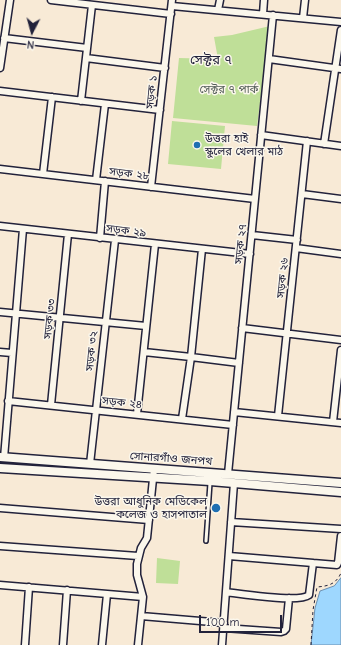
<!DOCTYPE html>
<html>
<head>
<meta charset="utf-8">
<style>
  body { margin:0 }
  #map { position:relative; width:341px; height:645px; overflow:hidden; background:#f8ead6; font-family:"Comic Neue",sans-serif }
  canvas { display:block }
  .north { position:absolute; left:12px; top:12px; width:40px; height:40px; -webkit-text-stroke:3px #fbf7ec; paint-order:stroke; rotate:186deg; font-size:11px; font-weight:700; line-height:16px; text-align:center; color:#22223b }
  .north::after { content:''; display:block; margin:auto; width:14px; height:18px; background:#22223b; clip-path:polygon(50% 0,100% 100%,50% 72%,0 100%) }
  .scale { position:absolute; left:199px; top:615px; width:83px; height:18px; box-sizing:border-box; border:2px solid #22223b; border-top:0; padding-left:5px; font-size:12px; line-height:14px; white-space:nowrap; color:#22223b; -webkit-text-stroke:3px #fbf7ec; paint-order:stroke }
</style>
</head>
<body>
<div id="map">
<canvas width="341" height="645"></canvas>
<div class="north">N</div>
<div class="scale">100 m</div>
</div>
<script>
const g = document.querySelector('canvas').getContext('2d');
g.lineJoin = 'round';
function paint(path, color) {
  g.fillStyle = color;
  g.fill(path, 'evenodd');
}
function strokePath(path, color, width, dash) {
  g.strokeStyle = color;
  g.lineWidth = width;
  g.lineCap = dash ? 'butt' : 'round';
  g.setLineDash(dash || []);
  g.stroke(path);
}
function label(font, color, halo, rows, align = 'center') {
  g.font = font + ' "Comic Neue","Noto Sans Bengali",sans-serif';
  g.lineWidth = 3;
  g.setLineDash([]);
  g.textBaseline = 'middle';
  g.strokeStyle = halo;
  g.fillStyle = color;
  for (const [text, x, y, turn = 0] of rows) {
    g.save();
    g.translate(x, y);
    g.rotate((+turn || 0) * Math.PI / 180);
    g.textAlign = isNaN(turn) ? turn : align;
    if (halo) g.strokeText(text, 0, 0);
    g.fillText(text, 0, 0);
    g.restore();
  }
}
paint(new Path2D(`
  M270 26 257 126 173 118 179 58 218 59 214 37 232 35Z
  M172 121 225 126 221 169 168 164Z
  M157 558 180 561 178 584 156 583Z`), '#bfdf98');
const water = new Path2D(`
  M341 578V645H311L315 608 320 591 334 586Z`);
paint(water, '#9ed7fe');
strokePath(water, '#6c8fb0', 1);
const service = new Path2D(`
  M206 541 210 483`);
const minor = new Path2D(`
  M51 0 171 14
  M172 6 341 22
  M218 10 220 0
  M263 14 264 0
  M303 18 305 0
  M4 38 87 48
  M86 58 165 68
  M269 59 341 69
  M0 68 10 0
  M0 91 160 110
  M81 101 92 5
  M261 135 341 146
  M324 144 341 30
  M0 169 255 199
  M43 174 52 97
  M96 180 105 104
  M151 187 172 0
  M302 194 341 199
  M0 226 250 254
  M252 235 297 240
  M100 238 105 181
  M296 248 341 254
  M0 312 146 326
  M242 328 341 340
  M0 352 12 353
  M144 352 191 357 239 363
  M8 401 233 425
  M51 405 68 234
  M234 412 341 423
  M137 414 155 244
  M278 416 307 141
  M182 419 191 357 202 249
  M333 422 341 350
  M4 458 23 229
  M90 464 115 240
  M228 474 273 15
  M0 508 149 520
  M231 522 341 529
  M0 546 138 556
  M229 556 337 565 338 563 341 536
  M0 585 143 597
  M226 592C242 594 299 603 309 595L313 563
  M141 616 224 623
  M224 628 281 632 284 631 286 629 289 598
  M25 645 29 587
  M63 645 67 590
  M102 645 107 594
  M138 645 143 597 137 575V564L141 548 147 538 154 469
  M222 645 234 483`);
const secondary = new Path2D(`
  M0 457 341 483
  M0 468 210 481 341 492`);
strokePath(service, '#22223b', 6);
strokePath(minor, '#22223b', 9);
strokePath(secondary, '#22223b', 11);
strokePath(new Path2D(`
  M311 645 313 610 317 587C329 586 336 584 341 573`), '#22223b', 1, [3, 3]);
strokePath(service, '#fbf7ec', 3);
strokePath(minor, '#fbf7ec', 6);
strokePath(secondary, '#fbf7ec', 8);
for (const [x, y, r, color] of [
  [197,145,4,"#1f6fb2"],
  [216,508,5,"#1f6fb2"]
]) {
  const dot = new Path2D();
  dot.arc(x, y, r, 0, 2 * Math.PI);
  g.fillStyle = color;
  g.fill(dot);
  strokePath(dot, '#fbf7ec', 1.5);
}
label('11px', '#515b57', '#fbf7ec', [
  ["সেক্টর ৭ পার্ক",229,90]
]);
label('11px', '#22223b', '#fbf7ec', [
  ["সড়ক ১",152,92,-84],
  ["সড়ক ২৮",129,174,7],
  ["সড়ক ২৯",126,231,7],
  ["সড়ক ২৭",241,244,-84],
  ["সড়ক ২৬",283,278,-84],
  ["সড়ক ৩৩",50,319,-84],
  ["সড়ক ৩২",92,351,-84],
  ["সড়ক ২৪",122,403,6],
  ["সোনারগাঁও জনপথ",171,459,4]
]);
label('11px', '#22223b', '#fbf7ec', [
  ["উত্তরা হাই",205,139],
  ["স্কুলের খেলার মাঠ",205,152],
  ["উত্তরা আধুনিক মেডিকেল",207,502,"right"],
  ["কলেজ ও হাসপাতাল",207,515,"right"]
], 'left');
label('13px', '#22223b', '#fbf7ec', [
  ["সেক্টর ৭",211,60]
]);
</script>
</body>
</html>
